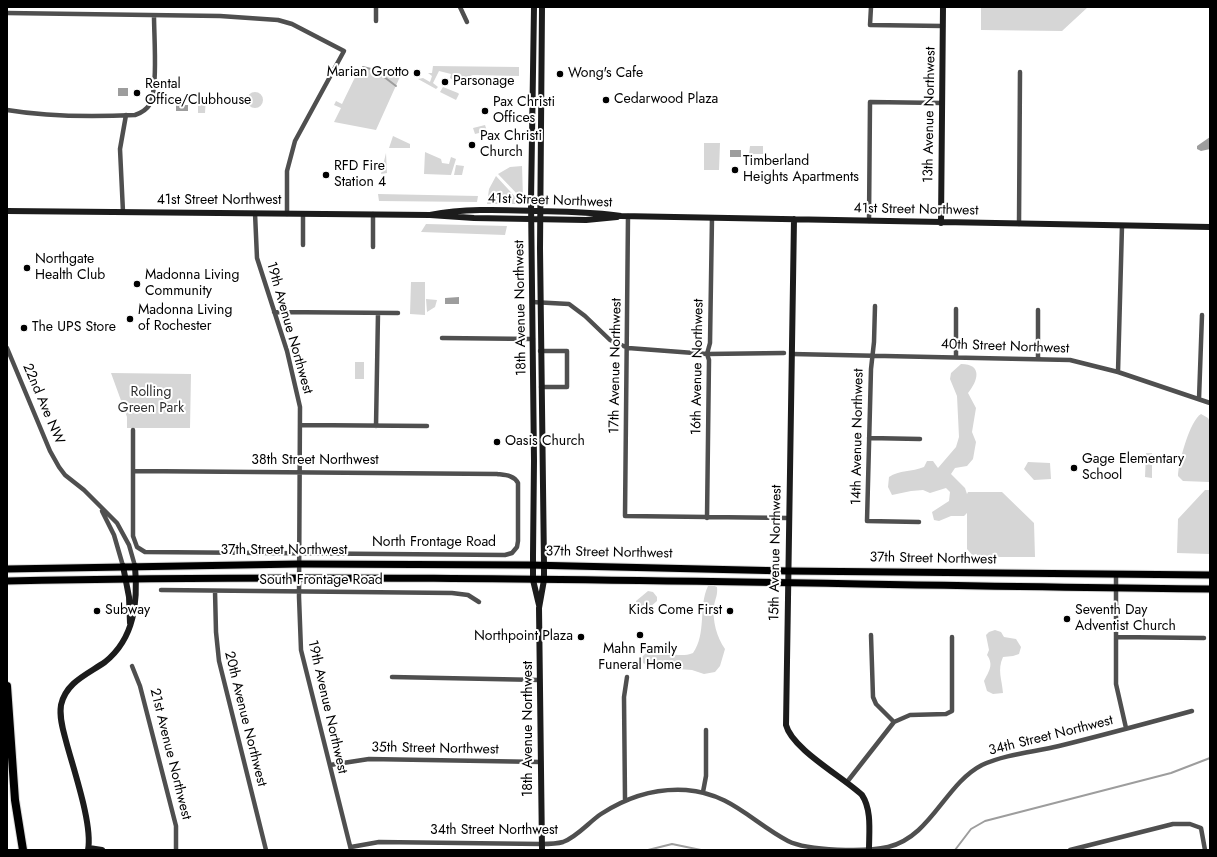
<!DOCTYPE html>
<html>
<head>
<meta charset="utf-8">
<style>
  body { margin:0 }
  #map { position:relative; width:1217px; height:857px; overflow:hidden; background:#fff; font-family:Jost,sans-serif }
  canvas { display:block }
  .frame { position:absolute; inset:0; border:8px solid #000; pointer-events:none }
</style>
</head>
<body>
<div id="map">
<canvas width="1217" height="857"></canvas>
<div class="frame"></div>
</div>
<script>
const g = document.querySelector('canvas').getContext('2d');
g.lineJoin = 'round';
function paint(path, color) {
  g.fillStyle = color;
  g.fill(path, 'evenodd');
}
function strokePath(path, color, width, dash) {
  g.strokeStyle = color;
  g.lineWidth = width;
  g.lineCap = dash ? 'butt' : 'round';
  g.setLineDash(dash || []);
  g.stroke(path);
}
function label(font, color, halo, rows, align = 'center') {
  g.font = font + ' Jost,sans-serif';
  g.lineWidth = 4;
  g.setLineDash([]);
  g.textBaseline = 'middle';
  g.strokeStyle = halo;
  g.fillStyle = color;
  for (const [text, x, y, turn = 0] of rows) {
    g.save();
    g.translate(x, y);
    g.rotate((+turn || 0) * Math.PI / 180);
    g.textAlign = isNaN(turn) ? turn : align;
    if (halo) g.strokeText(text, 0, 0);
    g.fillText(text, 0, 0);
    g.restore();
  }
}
paint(new Path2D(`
  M981 7H1088L1062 31 981 30Z
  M433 66 519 67V76L473 75 455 81 450 78 451 74 439 71 433 83 438 87 436 89 418 79 423 78 430 82 432 76 428 73H432Z
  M359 69 403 70 376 130 334 122 341 108 334 105 336 101 342 104Z
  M443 87 458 93 459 94 456 100 440 92Z
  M247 100a8 8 0 1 1 16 0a8 8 0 1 1-16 0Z
  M198 96 206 97 205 113H198Z
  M485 125 487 131 475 134 473 128Z
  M393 136 410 144V148H389Z
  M704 143H720L719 170H704Z
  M750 146H763V154H749Z
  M425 152 441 159 442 163 449 164 451 157 456 159 451 175 424 174Z
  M386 153 387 173 381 174Z
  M456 165 464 166 462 175H454Z
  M522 166 523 198H521L498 174 510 167Z
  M496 176 520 202V204H487L489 189Z
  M378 194 478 196 477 202 379 201Z
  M426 224 507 226 505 235 421 232Z
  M411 282H425V315L410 314Z
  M426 299 437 300 435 307 427 312Z
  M355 362H364V379H355Z
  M961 364C983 364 978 381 968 393L976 408 972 432 976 442 973 459 967 466 955 468 951 474 965 488 967 494 968 492H1002L1034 523 1035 557H974L967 549V513L964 516H951L939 521 934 520 932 512 949 501 950 492 946 488 930 493 923 490 911 491 892 495 888 487 889 477C899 470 912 472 924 467L927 461H933L938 468 956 447 959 437 957 396 950 379 951 373Z
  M111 373 191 374 190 428H127V417Z
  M1201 414 1208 418 1210 422 1209 482 1183 481 1178 476C1178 464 1190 420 1201 414Z
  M1146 453H1152V478L1145 477Z
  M1028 462 1050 463 1051 479 1034 480 1024 469Z
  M1205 490H1210V554L1177 553 1178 519Z
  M712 585 717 587C718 595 715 599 714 606 712 620 717 638 725 649L720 666 715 672 704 674 692 670 651 667 643 663 642 657 647 652C663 650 678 659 693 653 707 633 698 607 708 586Z
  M648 591 653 592 657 597V601L650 607 637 606 636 601Z
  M995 630 1001 632 1004 637 1016 639 1021 647 1019 654 1013 656 1003 657C997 670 1002 679 1003 693L993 694 987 691 984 681C989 671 994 665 987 655L989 650 986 635 989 632Z`), '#d6d6d6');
paint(new Path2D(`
  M118 88H128V96H118Z
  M171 99H182V105H188V111H176V104H171Z
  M1210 137V149L1201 151 1197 149V146Z
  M730 150H741V157H730Z
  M459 297V304H445V298Z`), '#9d9d9d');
strokePath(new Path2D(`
  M363 67 375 70 396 86
  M648 850 672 844 701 850
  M955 850 971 829 985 821 1171 773 1210 758`), '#9d9d9d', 2);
const primary = new Path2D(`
  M7 569 299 564 529 565 788 571 1210 575
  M7 581C408 572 809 585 1210 589`);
const highway = new Path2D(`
  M7 686 15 800 23 850`);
strokePath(primary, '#dbdbdb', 9);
strokePath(highway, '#dbdbdb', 10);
strokePath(new Path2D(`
  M460 7 467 22
  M871 7 870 25 943 26
  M7 13 220 16 278 20 292 24 344 51 295 141 287 171V214
  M376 21V7
  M7 110C49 117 93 117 135 115 141 113 147 109 150 104 158 87 154 36 154 16
  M123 212 120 149 126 115
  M255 213 257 258 287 351 300 407 299 597 301 650 351 850
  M303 214V245
  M628 216 625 516 789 518
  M869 221 870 102 942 103
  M1019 224 1020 72
  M373 247V214
  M532 302 569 304 585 316 610 340 628 348 707 354 784 353
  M875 306 874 342 871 369 867 521 919 522
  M956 309V356
  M274 312 398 313
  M442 338 533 339
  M7 348 50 451 59 467 65 475 84 490 117 523 129 545 135 566
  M540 351H567V387H541
  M792 354 1070 360 1118 372 1210 403
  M1038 359V310
  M1118 372 1122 226
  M1199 399 1202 315
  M300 425 427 426
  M376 426 378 313
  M133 430V536L137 547 145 552 505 555 512 553 517 547 518 541V483C514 475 505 475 497 474L133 471
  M869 438 920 439
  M102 511 114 535 123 566
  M707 518 709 360 707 354 710 343 712 218
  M1116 575V684L1126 728
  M161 590 452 593 468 595 479 602
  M215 591 216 632 219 661 266 850
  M871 635 873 697 876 704 894 722
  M1116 637 1204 638
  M132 666 140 686 176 826V850
  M392 677 540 680
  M330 765 369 759 541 762
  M847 782 894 722 910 715 946 714 952 711V637
  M703 792 706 776V730
  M625 799 624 697 627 677
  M351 847 379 842 541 844C548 844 556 844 563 842 577 837 589 822 601 814 627 797 655 788 686 790 730 793 752 822 788 841 808 851 866 852 888 847 931 837 945 784 982 765 1006 754 1034 752 1059 746 1104 735 1148 723 1192 711
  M1070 850 1173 824H1190L1201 828 1205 850`), '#4f4f4f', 4.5);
strokePath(new Path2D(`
  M534 7 531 201 534 461 533 555V580L539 605
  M7 211 430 215 474 218 586 220 617 217
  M430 215C467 208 504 210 541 211 568 212 594 212 621 216L1210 227
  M794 219 786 725C792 749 843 777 862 795 872 810 869 832 869 850
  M941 223 943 7
  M123 566 129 597 130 623
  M89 848 102 850
  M88 850C93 825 73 768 66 741 63 730 59 717 61 705 66 682 88 674 105 662 135 638 138 601 135 566
  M542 850 539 608 544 580V565L540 248 542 7`), '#1c1c1c', 6);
strokePath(primary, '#000', 7);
strokePath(highway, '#000', 8);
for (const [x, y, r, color] of [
  [417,73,4,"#000"],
  [560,74,4,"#000"],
  [445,82,4,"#000"],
  [137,93,4,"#000"],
  [606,100,4,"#000"],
  [485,111,4,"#000"],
  [472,145,4,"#000"],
  [735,170,4,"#000"],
  [326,175,4,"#000"],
  [27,268,4,"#000"],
  [137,284,4,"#000"],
  [130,319,4,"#000"],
  [24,328,4,"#000"],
  [497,442,4,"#000"],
  [1074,468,4,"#000"],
  [97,611,4,"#000"],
  [730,611,4,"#000"],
  [1067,619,4,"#000"],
  [640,635,4,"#000"],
  [581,637,4,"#000"]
]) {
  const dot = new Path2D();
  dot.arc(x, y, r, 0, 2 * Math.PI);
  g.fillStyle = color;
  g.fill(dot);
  strokePath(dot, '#fff', 1.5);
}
label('14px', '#000', '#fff', [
  ["Marian Grotto",409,73,"right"],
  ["Wong's Cafe",568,74],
  ["Parsonage",453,82],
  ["Rental",145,85],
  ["Office/Clubhouse",145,101],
  ["Cedarwood Plaza",614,100],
  ["Pax Christi",493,103],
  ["Offices",493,119],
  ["Pax Christi",480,137],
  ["Church",480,153],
  ["Timberland",743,162],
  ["Heights Apartments",743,178],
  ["RFD Fire",334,167],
  ["Station 4",334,183],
  ["Northgate",35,260],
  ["Health Club",35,276],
  ["Madonna Living",145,276],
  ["Community",145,292],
  ["Madonna Living",138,311],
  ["of Rochester",138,327],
  ["The UPS Store",32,328],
  ["Oasis Church",505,442],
  ["Gage Elementary",1082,460],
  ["School",1082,476],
  ["Subway",105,611],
  ["Kids Come First",722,611,"right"],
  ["Seventh Day",1075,611],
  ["Adventist Church",1075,627],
  ["Northpoint Plaza",573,637,"right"],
  ["Mahn Family",640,650,"center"],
  ["Funeral Home",640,666,"center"]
], 'left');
label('14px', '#000', '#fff', [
  ["13th Avenue Northwest",930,115,-89],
  ["41st Street Northwest",219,201],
  ["41st Street Northwest",550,201,2],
  ["41st Street Northwest",916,210,1],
  ["18th Avenue Northwest",521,308,-91],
  ["19th Avenue Northwest",289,328,74],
  ["40th Street Northwest",1005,347,2],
  ["17th Avenue Northwest",616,366,-89],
  ["16th Avenue Northwest",698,367,-89],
  ["22nd Ave NW",43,404,67],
  ["14th Avenue Northwest",858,437,-89],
  ["38th Street Northwest",315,461],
  ["North Frontage Road",434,543],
  ["37th Street Northwest",284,551],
  ["37th Street Northwest",609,553,1],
  ["15th Avenue Northwest",776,553,-89],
  ["37th Street Northwest",933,559,1],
  ["South Frontage Road",321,581],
  ["19th Avenue Northwest",327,707,77],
  ["20th Avenue Northwest",245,719,76],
  ["18th Avenue Northwest",529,729,-90],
  ["34th Street Northwest",1051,736,-14],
  ["35th Street Northwest",435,749,1],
  ["21st Avenue Northwest",170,754,76],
  ["34th Street Northwest",494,831]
]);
label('14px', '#2d2d2d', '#fff', [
  ["Rolling",151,393],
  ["Green Park",151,409]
]);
</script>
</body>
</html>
